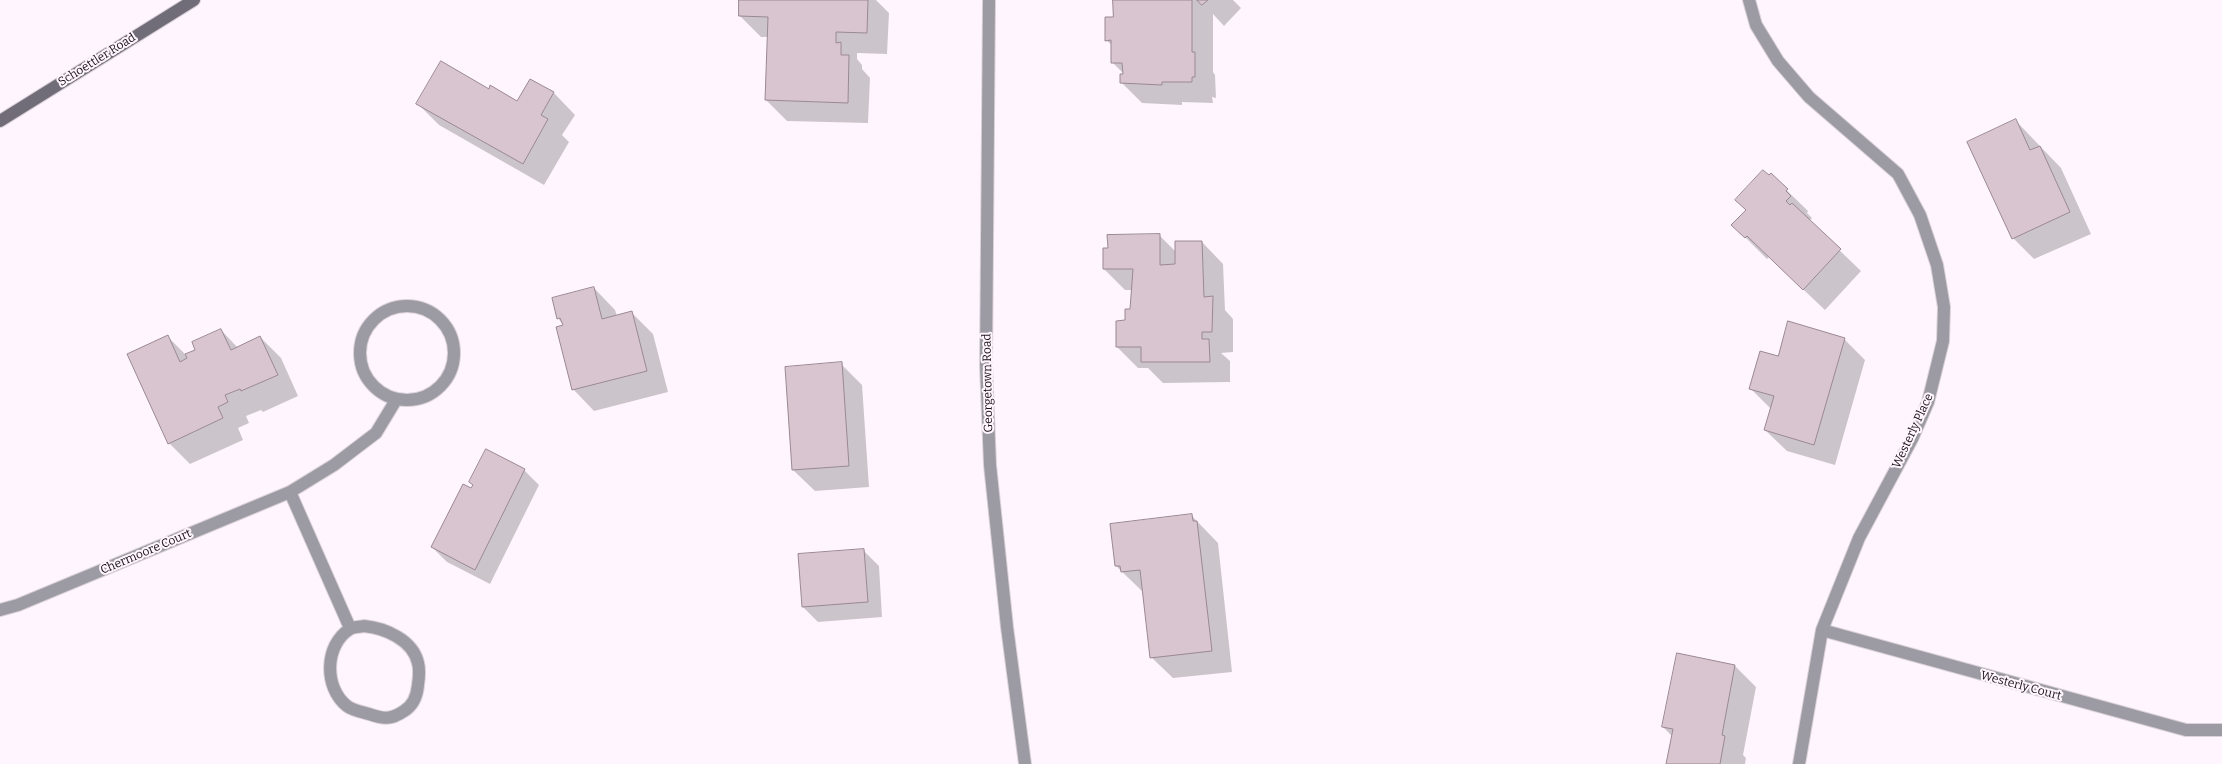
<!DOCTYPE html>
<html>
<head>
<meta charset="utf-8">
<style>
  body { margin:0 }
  canvas { display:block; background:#fff5fe }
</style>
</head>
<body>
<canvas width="2222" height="764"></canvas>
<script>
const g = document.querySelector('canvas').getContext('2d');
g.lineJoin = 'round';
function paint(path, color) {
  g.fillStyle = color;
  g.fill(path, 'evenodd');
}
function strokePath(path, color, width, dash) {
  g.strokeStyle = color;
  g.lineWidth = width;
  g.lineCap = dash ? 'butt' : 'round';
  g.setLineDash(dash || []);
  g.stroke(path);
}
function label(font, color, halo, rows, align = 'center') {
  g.font = font + ' Bitter,serif';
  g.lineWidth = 4;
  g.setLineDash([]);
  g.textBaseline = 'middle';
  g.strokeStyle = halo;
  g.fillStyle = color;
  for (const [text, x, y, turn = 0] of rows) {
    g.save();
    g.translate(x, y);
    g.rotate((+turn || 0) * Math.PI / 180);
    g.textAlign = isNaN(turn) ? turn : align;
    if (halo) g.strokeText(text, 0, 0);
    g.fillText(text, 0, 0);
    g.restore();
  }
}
paint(new Path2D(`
  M741 0H876L889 13 887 54 857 53V59L862 65V69L870 78 868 123 787 121 766 100 768 37H761L740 16Z
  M1114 0H1233L1241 8 1224 26 1213 14V72L1215 75 1216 98 1212 97 1213 103 1182 102V105L1142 103 1121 82 1125 75 1112 62 1113 46 1106 40 1114 18Z
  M531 80 554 93 575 115 562 135 569 142 544 185 439 125 418 104 489 90 518 102Z
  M2016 121 2061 168 2091 234 2034 259 2013 238Z
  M1771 175 1808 211 1807 213 1812 218 1809 221 1861 271 1825 310 1769 257 1767 259 1733 225 1747 210Z
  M1159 235 1177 253 1202 242 1223 264 1225 310 1233 319V352L1221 353 1230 361V382L1163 383 1148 368H1138L1117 347 1131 310V290H1125L1104 269Z
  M594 288 615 310 617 316 632 313 653 334 668 392 594 411 573 389 564 326 558 318Z
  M221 330 238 348 260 337 281 358 298 396 263 412 261 410 246 416 249 423 238 428 243 440 190 464 169 443 168 337 186 355 197 351Z
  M1844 339 1865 360 1835 465 1787 451 1765 430 1771 409 1750 388 1778 358Z
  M841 364 862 385 869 487 815 491 793 470Z
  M524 470 539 485 490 584 447 562 432 547 474 486 470 482Z
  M1191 515 1218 543 1232 672 1173 678 1151 657 1143 592 1116 566Z
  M864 551 879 566 882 617 818 622 803 607Z
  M1735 666 1756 687 1743 755 1746 758 1745 764H1667L1672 736 1663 727Z`), '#0003');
const building = new Path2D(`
  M739 0H868L867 33 836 32V43L841 42V55H849L848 103 765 100 768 17 739 16Z
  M1113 0H1192V52H1195V77H1192V82H1162V85L1120 83V74H1123L1122 63H1111V40L1105 41V17H1113Z
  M1197 0H1208L1202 5Z
  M441 61 489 89 490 85 517 101 530 79 554 92 541 115 548 119 523 164 416 104Z
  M2016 119 2030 150 2040 146 2070 212 2012 239 1967 142Z
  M1763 170 1769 175 1771 173 1788 189 1786 191 1791 196 1786 201 1790 205 1792 203 1841 249 1803 290 1747 236 1745 238 1731 225 1746 210 1735 200Z
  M1160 234V265L1175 264V241H1202L1204 297 1213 296 1212 332H1202V339H1209L1210 362H1141V347H1116V321L1125 320V309H1130L1133 269H1103V248H1108L1107 235Z
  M594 287 602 319 632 311 647 371 572 390 556 327 563 325 560 318 557 319 552 298Z
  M1788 321 1845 338 1814 445 1764 430 1774 396 1749 389 1760 351 1778 356Z
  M221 329 231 350 260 336 278 375 241 391 240 389 225 395 228 402 218 407 223 418 168 444 127 354 168 335 180 362 187 358 185 354 195 350 192 342Z
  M842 362 849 466 792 470 785 367Z
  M486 449 525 469 475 570 431 547 463 484 471 488 473 485 469 482Z
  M1192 514 1193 521H1197L1212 651 1150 658 1140 570 1121 572 1120 566H1115L1110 524Z
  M864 549 868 602 802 607 798 554Z
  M1677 653 1735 665 1722 735 1725 736 1720 764H1666L1673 729 1662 727Z`);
paint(building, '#d9c5d0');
strokePath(building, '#9a8893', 1);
const street = new Path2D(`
  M989 0 986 365 990 465 1007 627 1025 764
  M1749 0 1756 25 1778 61 1809 97 1898 174 1920 215 1937 265 1944 307 1943 341 1928 402 1912 439 1859 538 1822 630 1799 764
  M360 353a47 47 0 1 1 94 0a47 47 0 1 1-94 0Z
  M290 492 350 628
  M0 610 18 605 290 492 334 465 376 433 396 400
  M364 626C385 628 413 640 418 663 420 670 419 678 418 685 417 696 414 705 404 711 391 720 383 719 369 714 362 712 352 710 347 706 324 688 324 645 350 629 353 627 360 627 364 626Z
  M1822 630 2186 730H2222`);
const secondary = new Path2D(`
  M0 121 194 0`);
strokePath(street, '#dad1d9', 14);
strokePath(secondary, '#dad1d9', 14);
strokePath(street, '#9c9aa2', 12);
strokePath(secondary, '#706d79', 12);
label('12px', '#181318', '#fff5fe', [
  ["Schoettler Road",97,60,-32],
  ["Georgetown Road",988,383,-91],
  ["Westerly Place",1913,431,-65],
  ["Chermoore Court",146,552,-23],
  ["Westerly Court",2021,686,15]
]);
</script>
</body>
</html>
